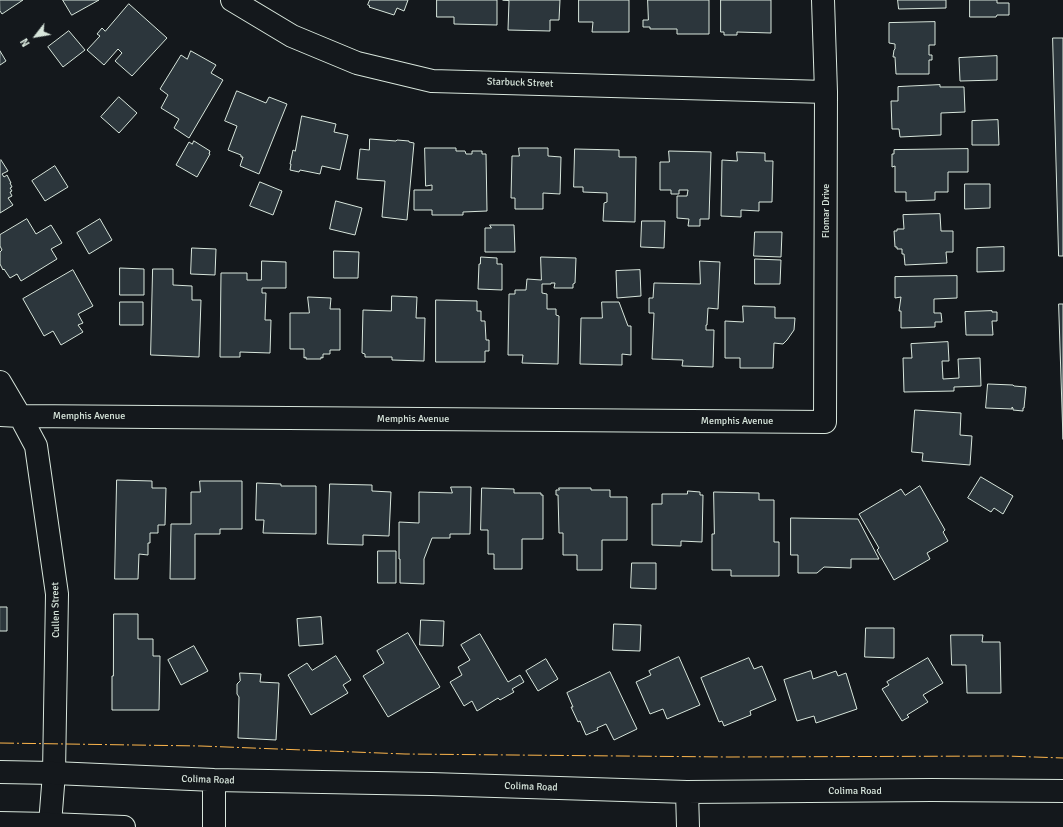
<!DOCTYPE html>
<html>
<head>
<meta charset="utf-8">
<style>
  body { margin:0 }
  #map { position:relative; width:1063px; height:827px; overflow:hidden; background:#14181c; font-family:Signika,sans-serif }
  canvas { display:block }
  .north { position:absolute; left:16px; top:16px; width:40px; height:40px; -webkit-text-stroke:3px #14181c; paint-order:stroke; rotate:239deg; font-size:11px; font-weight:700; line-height:16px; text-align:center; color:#d8e6dc }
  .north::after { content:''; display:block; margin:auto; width:14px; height:18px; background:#d8e6dc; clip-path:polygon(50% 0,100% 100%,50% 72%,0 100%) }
</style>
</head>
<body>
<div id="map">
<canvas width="1063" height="827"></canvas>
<div class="north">N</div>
</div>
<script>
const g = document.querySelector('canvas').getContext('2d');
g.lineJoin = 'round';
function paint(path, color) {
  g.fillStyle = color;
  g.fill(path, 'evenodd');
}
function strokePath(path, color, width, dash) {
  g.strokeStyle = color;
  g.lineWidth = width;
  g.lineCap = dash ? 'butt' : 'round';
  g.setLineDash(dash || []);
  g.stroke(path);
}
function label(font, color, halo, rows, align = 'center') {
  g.font = font + ' Signika,sans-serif';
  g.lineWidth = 3;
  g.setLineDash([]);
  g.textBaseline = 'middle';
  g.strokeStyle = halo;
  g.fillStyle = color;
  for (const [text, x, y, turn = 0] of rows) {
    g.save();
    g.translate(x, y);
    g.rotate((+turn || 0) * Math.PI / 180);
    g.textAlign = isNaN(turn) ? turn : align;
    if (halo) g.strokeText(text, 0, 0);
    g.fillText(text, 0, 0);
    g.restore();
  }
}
const building = new Path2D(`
  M0 0H23L2 14 0 11Z
  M63 0H99L72 15Z
  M370 0H408L404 11 397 8 394 15 369 7 370 6 368 5Z
  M437 0H497V25L454 24V17H437Z
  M503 0H560L559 20H550V31L508 30 509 1Z
  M579 0H629V32H592L593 22H579Z
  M648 0H709V34H677V29H650V27H643V20H648Z
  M721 0H771V33L737 32V35H724V32H721Z
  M898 0H946V8L899 9Z
  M970 0H997V3H1009V15H997L996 17H970Z
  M129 4 167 38 132 76 115 61 122 53 118 49 104 65 87 50 100 36 97 34 102 28 105 31Z
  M935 22V45H929V55H932V60H929V74H896L895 57H893L894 50 895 49V44L889 43V23Z
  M69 31 85 50 63 67 48 47Z
  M1053 38H1063V256H1059Z
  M0 51 6 61 0 65Z
  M191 51 216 65 211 73 223 80 189 138 174 128 179 119 161 108 168 95 160 89 181 55 187 59Z
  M997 56V80L960 81 959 58Z
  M940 85V87H964L965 112 941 113V135L900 137 899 129H892L891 101H898V87Z
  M237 91 266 103 269 97 287 104 259 174 240 166 243 157H241V155L228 150 237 126 225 121Z
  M119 97 137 113 119 133 101 117Z
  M302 116 336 124 334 132 348 135 340 170 322 166 320 174 300 170 299 172 290 170 291 164H290L293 150 295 151Z
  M998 120 999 145H972V121Z
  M370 139 396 141 397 140 409 141V142L414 143 407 220 382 217 385 181 357 179 360 149 369 150Z
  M194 141 210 151 209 154H210L197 177 176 165 189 142 192 144Z
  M425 148H456V151H465L466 154H472V151H482V154H486L487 211 463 212V215H432V210H414V190H432V185L426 186Z
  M519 148H548V156L561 157 560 194 543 193V209H515V198H511L512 156H519Z
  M575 149 619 150V157H636L635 222 603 221 604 203 607 202V193L583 192V187H574Z
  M968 149V172H948V192H935V200L906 201V192H895V166L892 167V154H894V150Z
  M669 151 711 152 709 219H700V226H688L689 219 677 218V196H687L688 190H679V194H671V190H660V162H669Z
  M737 152 765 153V161H773L772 202H759V211L741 210V217L721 216 722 160 737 161Z
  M1 160 8 171 2 174 4 177 7 175 11 183H10L12 187 10 188 12 191 10 192 12 196 8 198 13 205 0 213V161Z
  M55 166 68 187 45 201 32 181Z
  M260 182 282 191 273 215 250 206Z
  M965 184H990V208L965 209Z
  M336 201 362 208 355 235 330 229Z
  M940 214 941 231H953V252H946L947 263 905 265 904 254H902V249H897V247H895L894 231H897V229H904L903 215Z
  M27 219 36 234 51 225 62 243 51 249 57 259 21 281 17 274 10 278 4 269 3 270 0 264V252L2 250 0 246V235Z
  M100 219 112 240 89 254 77 233Z
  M642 221H665L664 248 641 247Z
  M490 225H514L515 252H485V228H491Z
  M755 232H782L781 257 754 256Z
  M1004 247V271L977 272V248Z
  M192 248 216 249 215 275 191 274Z
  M334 251 359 252 358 278H334Z
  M481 257 497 258V264H502V290L478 289 479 264H480Z
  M541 257 576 258 575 283 573 284V288H554L555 283H551V284H542V293L547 294V309H556V315L559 316 558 364 522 363 523 355H508L509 294H515V290H526L527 279 541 280Z
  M755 259 781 260 780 284H755Z
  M262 261 286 262V288H262V293H266L265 320H271L270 353 240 352V357H220L221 273H247V280H261Z
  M700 261 720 262 718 309 708 308 707 325H706V330H714L713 367 682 366 683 360 652 359 654 313H649V298H653L654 283 700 284Z
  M120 268 144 269V295H120Z
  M153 269H173V285L192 286V300H201L199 357 151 355Z
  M73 270 93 306 78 314 83 323 78 325 83 332 61 345 53 331 44 336 23 299Z
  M640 270 641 296 617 298 616 271Z
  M957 276V298L934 299V313H941L942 322H935V327L901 328V311H899L901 297 895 298V277Z
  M392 296 417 297 416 318H425L424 361 392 360V357H365V354L362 353 363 310 391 311Z
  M308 297 331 298 330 309H340V350H330V354H323V358L321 357V359H306V357L304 358V349H290V313H309Z
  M436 300 477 301V311H481V321H485L486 340H489V351H485V362H436Z
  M120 302H143V325H120Z
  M602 302H619L628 326H631V355L622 354V365L580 364 581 318H602Z
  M1059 304H1063V439Z
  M743 306 775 307V318H795L794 330 787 340 783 344 774 343 773 368H740V358H725V321L743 322Z
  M992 311V312H997V321H992L993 335H966L965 312Z
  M948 342 949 361H942L943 379 959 378 958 359 980 358 981 386 954 387V391L904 392 903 358H912L911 344Z
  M988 384 1013 385 1014 386 1026 387 1024 408H1023V411L1013 410V408L1012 407V409L986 408Z
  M915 410 961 413 960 435 972 436 970 465 922 461 923 453 912 452Z
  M981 477 1013 496 1003 514 994 508 991 512 968 498Z
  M117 480 152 481V488H166L165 525H158V533H150V543H148V555L139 554 138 579H115Z
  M200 481H242V529H220V534H195V579H170L171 524H191V492H200Z
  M257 483 281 484V486H316V534L263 533 264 520H256Z
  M330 484 372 485V491L391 492 389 536 363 535V545L328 544Z
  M920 486 945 530 943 532 948 541 927 553 930 559 894 580 877 550 879 548 859 514 901 489 905 495Z
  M451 487H471L470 534H450V538H432L424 559V584L400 583V559H399V522L419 523V492L452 493Z
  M482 488 514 489V493H541V495H543V539H522V569H494V554H488V530H481Z
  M559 488H591V490H610V497H627V540H602V570H577V555H563V533H559L558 495H556V490H559Z
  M688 491 700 492V495H703L702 542 681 541V546L652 545V504H662V494H687Z
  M714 492 759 493V500H774V542H779V576H731V570H712V534H714Z
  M791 518 858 519 879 559H851V568L824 567 817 573H798V555H791Z
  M378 551H396V583H378Z
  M632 563H656V589L631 588Z
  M0 607H7V631H0Z
  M114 614H138V639H153V656H160L159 710H112V676H113Z
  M321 617 323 644 299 646 297 619Z
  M421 620 444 621 443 646 420 645Z
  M614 624 641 625 640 651 613 650Z
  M866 628H894V658L865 657Z
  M408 633 440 687 388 717 363 676 384 663 377 651Z
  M480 634 508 682 520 675 524 682 512 689 514 692 500 700 498 698 477 711 472 701 464 706 450 682 462 675 458 667 470 660 461 645Z
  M951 635H983L982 642H1000L1001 693H967L966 665H952Z
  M194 646 208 671 181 685 168 660Z
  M336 656 351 680 343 685 348 693 311 715 288 675 307 663 312 670Z
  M679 657 700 705 667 719 663 709 650 714 636 682 651 675 649 671Z
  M749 658 754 669 762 666 776 700 750 711 751 715 724 726 722 721 719 722 701 678Z
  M928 658 943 683 923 695 928 702 907 715 909 717 902 721 882 689 889 685 887 682Z
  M546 659 558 679 538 691 526 671Z
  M811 671 813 679 836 671 838 676 846 673 857 709 816 723 814 716 797 721 784 680Z
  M610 672 637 729 614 740 606 724 597 728 598 730 586 735 580 721 578 722 571 707H573L567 693Z
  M240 673 261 674 260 682 279 683 276 740 238 738 239 697 237 694V684L240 681Z`);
paint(building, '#2c363c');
strokePath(building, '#d8e6dc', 1);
const minor = new Path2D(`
  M232 0 292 36 357 63 432 81 826 92
  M0 382 20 416 36 446 57 594 54 773 50 824
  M0 415 20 416 825 422 826 92 823 0`);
const major = new Path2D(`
  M0 772 54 773 214 780 431 784 687 792 932 790 1063 791
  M687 792 688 827
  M0 823 50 824 124 827
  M214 827V780`);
strokePath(minor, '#d8e6dc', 24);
strokePath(major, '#d8e6dc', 24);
strokePath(minor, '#14181c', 22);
strokePath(major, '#14181c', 22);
strokePath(new Path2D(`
  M0 743 201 746 405 754 729 757 1006 756 1063 758`), '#ffb74d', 1, [14, 3, 2, 3]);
label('10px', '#d8e6dc', '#14181c', [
  ["Starbuck Street",520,83,2],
  ["Flomar Drive",826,211,-90],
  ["Memphis Avenue",89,416],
  ["Memphis Avenue",413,419],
  ["Memphis Avenue",737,421],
  ["Cullen Street",56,610,-91],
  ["Colima Road",208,780,2],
  ["Colima Road",531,787,2],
  ["Colima Road",855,791]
]);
</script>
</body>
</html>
